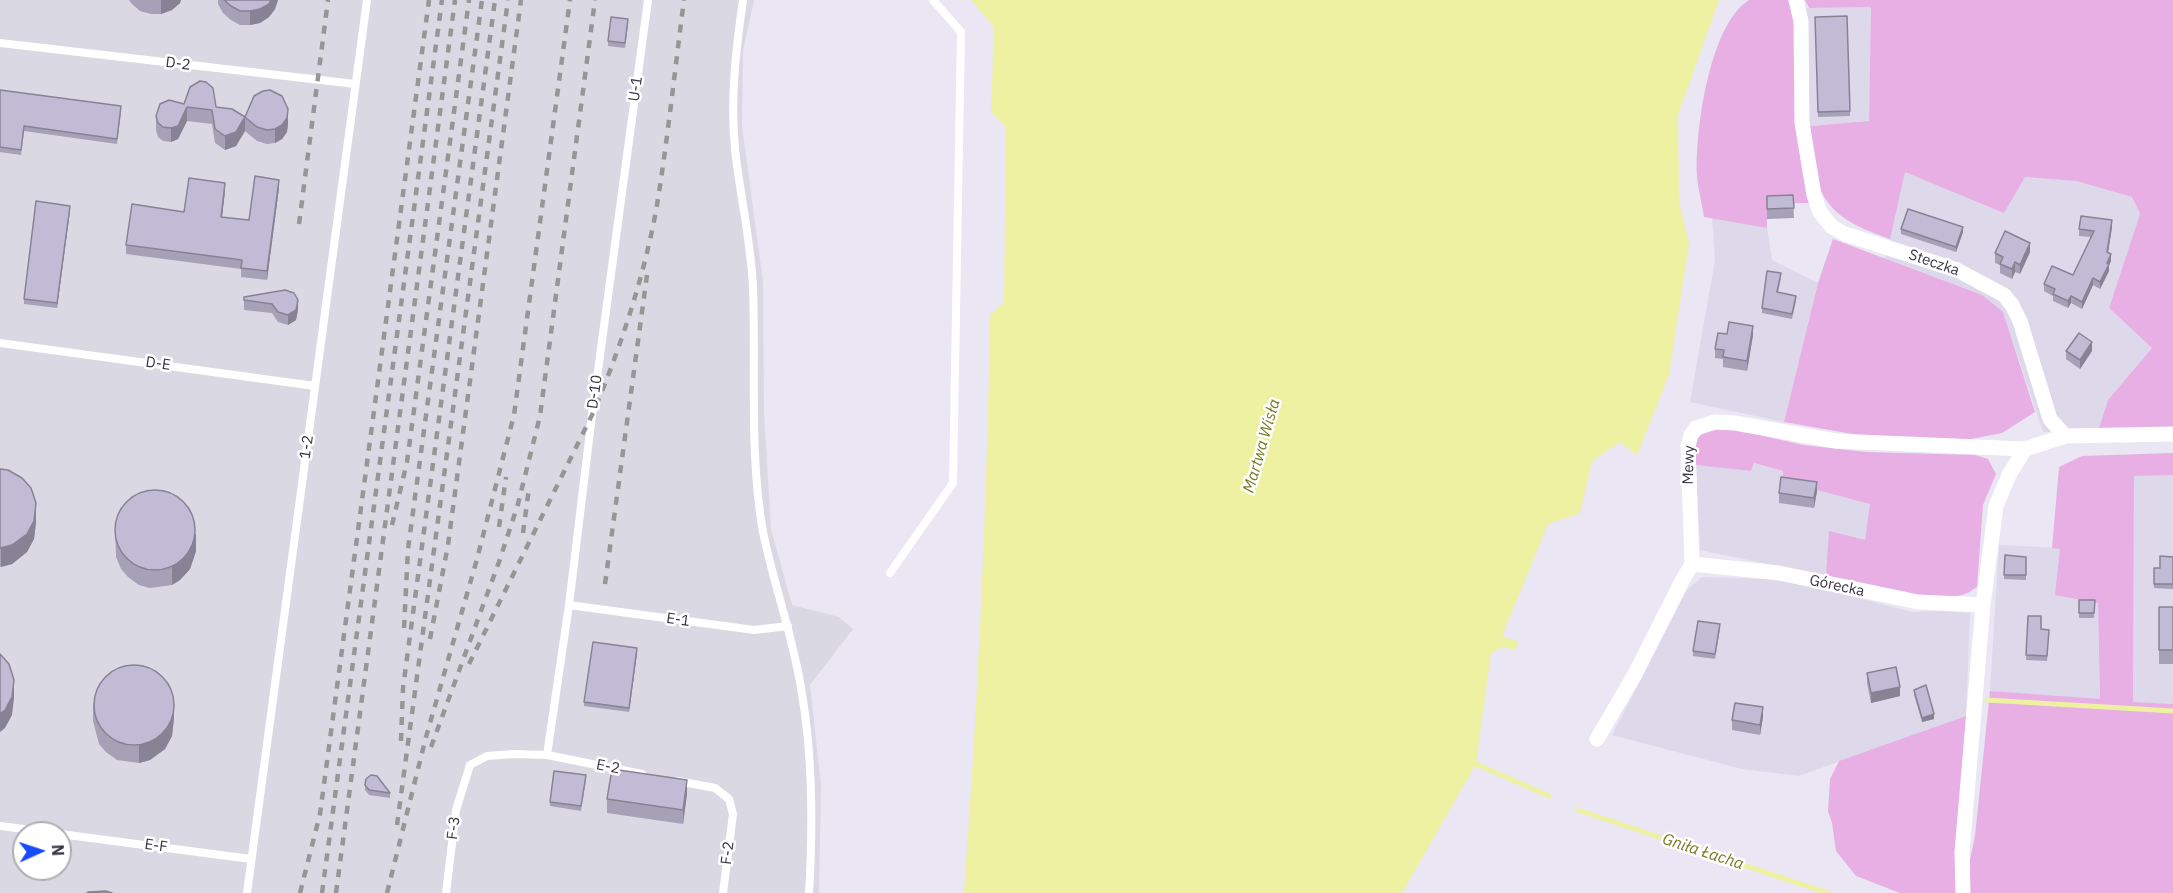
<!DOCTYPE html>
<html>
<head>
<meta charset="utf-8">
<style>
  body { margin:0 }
  #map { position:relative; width:2173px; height:893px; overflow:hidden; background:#eae6f3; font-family:"IBM Plex Sans",sans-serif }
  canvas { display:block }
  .north { position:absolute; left:12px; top:821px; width:60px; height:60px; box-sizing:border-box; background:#fff; border:2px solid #b0aeb5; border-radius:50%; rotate:87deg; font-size:16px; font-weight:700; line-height:24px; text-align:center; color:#393546 }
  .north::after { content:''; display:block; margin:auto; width:21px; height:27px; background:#164cfa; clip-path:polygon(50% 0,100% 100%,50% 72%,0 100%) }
</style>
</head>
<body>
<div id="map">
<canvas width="2173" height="893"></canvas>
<div class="north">N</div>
</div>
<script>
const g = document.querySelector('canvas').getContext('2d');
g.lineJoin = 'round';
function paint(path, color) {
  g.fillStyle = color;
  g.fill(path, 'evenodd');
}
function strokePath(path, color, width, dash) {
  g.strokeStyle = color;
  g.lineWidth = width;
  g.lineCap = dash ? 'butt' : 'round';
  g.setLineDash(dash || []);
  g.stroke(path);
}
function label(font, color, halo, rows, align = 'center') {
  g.font = font + ' "IBM Plex Sans",sans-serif';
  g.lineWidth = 5;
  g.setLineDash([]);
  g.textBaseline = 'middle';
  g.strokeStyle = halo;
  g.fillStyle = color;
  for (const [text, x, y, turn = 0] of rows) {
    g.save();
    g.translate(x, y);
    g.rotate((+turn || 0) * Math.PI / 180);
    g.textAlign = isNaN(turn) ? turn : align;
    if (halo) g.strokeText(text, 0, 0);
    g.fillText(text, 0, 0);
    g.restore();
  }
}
paint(new Path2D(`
  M1871 7 1869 121 1796 127V8Z
  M1905 171 2003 212 2025 177 2076 181 2132 197 2140 214 2109 308 2152 348 2108 400 2098 431 2043 432 2003 312 1885 259Z
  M1712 217 1767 228 1772 260 1818 283 1784 422 1690 402 1715 260Z
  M1754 463 1783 471 1842 495 1871 504 1865 540 1826 576 1700 550 1696 465 1751 471Z
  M2134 475H2173V704L2133 703Z
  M1999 545 2060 548 2098 603 2100 700 1990 691Z
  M1702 577 1774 579 1815 587 1912 612 1943 611 1970 613 1966 716 1799 776 1742 769 1612 735 1687 590Z`), '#ded8eb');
paint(new Path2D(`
  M0 0H754L743 51 742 126 763 282 764 414 771 529 792 605 839 617 853 629 810 685 821 785 819 893H0ZM24 833H60V869H24Z`), '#dad8e2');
paint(new Path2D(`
  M1749 0H1790L1796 8 1810 203 1767 204V228L1704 217C1702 203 1698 189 1697 176 1695 132 1709 25 1749 0Z
  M1805 0H2173V427L2098 431 2108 400 2152 348 2109 308 2140 214 2132 197 2076 181 2025 177 2004 213 1905 172 1890 239C1857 227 1829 217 1817 181 1812 164 1813 143 1810 126L1869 121 1871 7 1809 8Z
  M1833 239 1982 295 2003 312 2035 412 2002 433 1966 440H1887L1784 422 1818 283Z
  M1709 429H1734L1803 445 1866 452 1975 455 1988 459 1996 474 1983 505 1977 587C1973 589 1969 593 1965 594 1929 605 1863 584 1826 576L1829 531 1865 540 1870 504 1783 481V471L1754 463 1751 471 1696 465V439Z
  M2173 453V475L2134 476 2133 702 2173 704V893H1970V860L1975 836 1990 691 2100 699 2098 603 2055 595 2060 549 2052 548 2059 467 2082 456Z
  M1966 716 1957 893H1900L1856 876 1836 851 1832 823 1828 811 1830 779 1839 761Z`), '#e7afe4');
paint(new Path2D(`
  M971 0H1719L1678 115 1679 203 1689 243 1669 375 1637 455 1620 442 1592 461 1580 513 1548 524 1502 636 1519 642 1515 650 1502 647 1491 653 1476 764 1402 893H964C978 701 987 508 990 315L1004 302 1006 127 991 112 994 27Z`), '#eef0a2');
strokePath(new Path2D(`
  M1987 700 2173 711
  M1476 764 1549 796
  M1578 810 1828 893`), '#eef0a2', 5);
strokePath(new Path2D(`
  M743 0C736 49 730 99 735 149 740 195 751 241 753 288 756 368 749 453 763 532 774 586 794 639 802 694 813 759 813 827 809 893
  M0 43 355 84
  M0 343 315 386
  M890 573 953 483 961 32 933 0
  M569 605 754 630 788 626
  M547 755 569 605 592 415 648 0
  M678 781 715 788 729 799 733 814 723 893
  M0 826 56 833
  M60 834 251 859
  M247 893 367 0
  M446 893 456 810 470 765 487 756 514 754 547 755 642 774`), '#fff', 8);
strokePath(new Path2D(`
  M1796 0 1801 21 1802 123 1814 195 1820 212 1832 227 1845 234 1957 270 2004 295 2012 305 2020 321 2050 419 2065 436
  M1692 564 1779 573 1918 602 1983 605
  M1597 739 1634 676 1682 581 1692 564 1688 446 1691 435 1696 428 1715 422 1735 423 1836 441 2025 449 2065 436 2173 434
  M1963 893 1962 852 1983 605 1996 506 2009 475 2025 449`), '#fff', 15);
strokePath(new Path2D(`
  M299 224 328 0
  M392 525 407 462 469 0
  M499 527 506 477
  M523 533 529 488
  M605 584 647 275
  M404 628 408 549 482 0
  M430 639 448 545 521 0
  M469 664 592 415C620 350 645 274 657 205 668 137 675 68 684 0
  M401 741 403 688 495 0
  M431 747 499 562 518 504 540 416 595 0
  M397 825 508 0
  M300 893 320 814 429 0
  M322 893 442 0
  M336 893 455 0
  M387 893 426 737 477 559 514 415 570 0`), '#969696', 4.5, [8, 8]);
paint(new Path2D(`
  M129 0H181L180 3 172 10 161 14H151L140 11 132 4Z
  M218 0H278L275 9 269 17 260 23 250 25H240L231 20 223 13 218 4Z
  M1847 16 1850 116 1818 117 1815 17Z
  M628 24 625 48 608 46V41Z
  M0 90 121 111 117 144 24 131 21 155 0 152Z
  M184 104 216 107 245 117 288 123 287 132 282 139 275 143 267 144 257 141 245 131 236 146 225 150 215 143 212 124 187 121 178 139 171 142 163 141 158 137 156 130V116Z
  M279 188 267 280 241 277V269L126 254V245L184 212 225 191 222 217 249 220Z
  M1793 195 1794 218 1767 219V196Z
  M70 210 57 308 24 304V299Z
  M2112 227 2108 253 2111 261 2109 265V271L2100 289 2093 285 2082 309 2071 303 2068 308 2053 301V296L2044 291V284L2073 275 2091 237 2079 236V229Z
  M1901 229 1963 232 1956 252 1901 234Z
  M2030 252 2020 274 2015 272 2012 279 2000 273V265L1995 263V253Z
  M1781 278 1778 292 1796 301 1792 319 1762 313V308Z
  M244 297 298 310 296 320 288 325 278 322 272 313 244 310Z
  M1727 334 1753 335 1747 371 1723 367V359L1715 358V349Z
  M2066 351H2092L2080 369 2066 359Z
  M0 469 36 522 34 539 27 552 12 564 0 567Z
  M1817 491 1814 508 1779 503V493Z
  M115 528 196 551 190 569 180 580 172 585 150 588 139 585 128 577 121 569 116 557Z
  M2005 555 2026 557V580L2004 579Z
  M2173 557V589L2154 588V568H2160Z
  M2079 600H2095L2094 618H2079Z
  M2159 607H2173V664H2159Z
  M2028 616 2041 629 2049 630 2047 661 2026 660Z
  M1720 629 1715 659 1693 656V651Z
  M637 653 629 712 584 706V702Z
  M1867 673 1900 696 1871 703 1867 683Z
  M1914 690 1934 719 1922 722 1914 695Z
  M93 703 174 718 172 736 165 749 150 760 139 763 117 760 106 752 99 744 93 721Z
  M1763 717 1760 735 1732 730V720Z
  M586 780 581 811 550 806V802Z
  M365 785 390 793V798L369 795 365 790Z
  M687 794 683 824 607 813V799Z`), '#a6a1b7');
paint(new Path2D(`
  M161 0H181L180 3 172 10 161 14Z
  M271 0H278L275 9 269 17 260 23 250 25V11Z
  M187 107V121L178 139 171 142V128Z
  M288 109V123L287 132 282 139 275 143V129Z
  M245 117V131L236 146 225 150V136Z
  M279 180V188L267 280V271Z
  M225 183V191L221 226V217Z
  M70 206V210L57 308V303Z
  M2112 220V227L2107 259V252Z
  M1963 227V232L1956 252V247Z
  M2030 243V252L2020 274V265Z
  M2111 254V261L2109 265V271L2100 289V282Z
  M2015 262V272L2012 279V269Z
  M2093 278V285L2082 309V302Z
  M2071 296V303L2068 308V301Z
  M298 300V310L296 320 288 325V315Z
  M1753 326V335L1747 371V361Z
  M2092 342V351L2080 369V360Z
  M1817 482V491L1814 508V498Z
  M36 503V522L34 539 27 552 12 564 1 567V548Z
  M196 533V551L190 569 180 580 172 585V567Z
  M637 648V653L629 712V708Z
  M14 680V698L12 715 5 728 0 732V714Z
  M1900 687V696L1871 703V693Z
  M174 700V718L172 736 165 749 150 760 139 763V745Z
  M1763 707V717L1760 735V725Z
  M1934 714V719L1922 722V718Z
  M687 780V794L683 824V810Z`), '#878395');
const building = new Path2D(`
  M224 0H271L269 4 260 9 250 11H240L231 6Z
  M1847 16 1850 111 1818 112 1815 17Z
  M611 17 628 19 625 43 608 41Z
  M200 81 206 82 213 88 216 107 232 109 245 117 236 132 225 136 215 129 212 110 187 107 178 126 171 128 163 127 158 123 156 116 160 104 169 100 184 104 190 87Z
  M0 90 121 106 117 139 24 126 21 150 0 147Z
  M270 90 282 96 288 109 287 118 282 125 275 129 267 130 257 127 245 117 254 96 263 91Z
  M255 176 279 180 267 271 241 268 242 260 126 245 132 204 184 212 189 178 225 183 221 217 249 220Z
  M1793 195 1794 208 1767 209V196Z
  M36 201 70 206 57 303 24 299Z
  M1908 209 1963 227 1956 247 1901 229Z
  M2081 216 2112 220 2107 252 2111 254 2107 263 2109 264 2100 282 2093 278 2082 302 2071 296 2068 301 2053 294 2055 289 2044 284 2052 266 2073 275 2094 231 2079 229Z
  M2005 231 2030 243 2020 265 2015 262 2012 269 2000 264 2003 257 1995 253Z
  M1767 271 1781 273 1777 292 1796 296 1792 314 1762 308Z
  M285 290 294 293 298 300 296 310 288 315 278 312 272 304 244 300V297Z
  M1729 322 1753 326 1747 361 1723 357 1724 350 1715 349 1718 333 1727 334Z
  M2079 333 2092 342 2080 360 2066 351Z
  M0 469 8 470 22 478 31 488 36 503 34 521 27 534 12 545 0 548Z
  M1781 477 1817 482 1814 498 1779 493Z
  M115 530a40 40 0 1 1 80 0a40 40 0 1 1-80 0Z
  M2005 555 2026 557V575H2004Z
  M2160 556 2173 557V584H2154V568H2160Z
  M2079 600H2095L2094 613H2079Z
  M2159 607H2173V650H2159Z
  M2028 616H2041V629L2049 630 2047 656 2026 655Z
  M1698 621 1720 624 1715 654 1693 651Z
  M593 642 637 648 629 708 584 702Z
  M0 654 9 664 14 680 12 697 5 710 0 714Z
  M94 705a40 40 0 1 1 80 0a40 40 0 1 1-80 0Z
  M1896 667 1900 687 1871 693 1867 673Z
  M1926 685 1934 714 1922 718 1914 690Z
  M1735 703 1763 707 1760 725 1732 720Z
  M612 769 687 780 683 810 607 799Z
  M554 771 586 775 581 806 550 802Z
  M371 775 377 776 390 793 369 790 365 785 366 779Z
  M106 891 112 893H87L88 892Z`);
paint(building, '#c1bbd5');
strokePath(building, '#878395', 1.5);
label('15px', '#393546', '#fff', [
  ["D-2",178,64,7],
  ["U-1",636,89,-82],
  ["Steczka",1934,263,19],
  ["D-E",158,364,8],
  ["D-10",595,392,-82],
  ["1-2",307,447,-82],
  ["Mewy",1689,465,-88],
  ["Górecka",1837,586,12],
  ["E-1",678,620,8],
  ["E-2",608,767,11],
  ["F-3",454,828,-83],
  ["E-F",156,846,8],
  ["F-2",728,853,-83]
]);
label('italic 16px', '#767a24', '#fff', [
  ["Martwa Wisła",1262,446,-74],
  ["Gniła Łacha",1703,852,18]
]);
</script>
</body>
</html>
